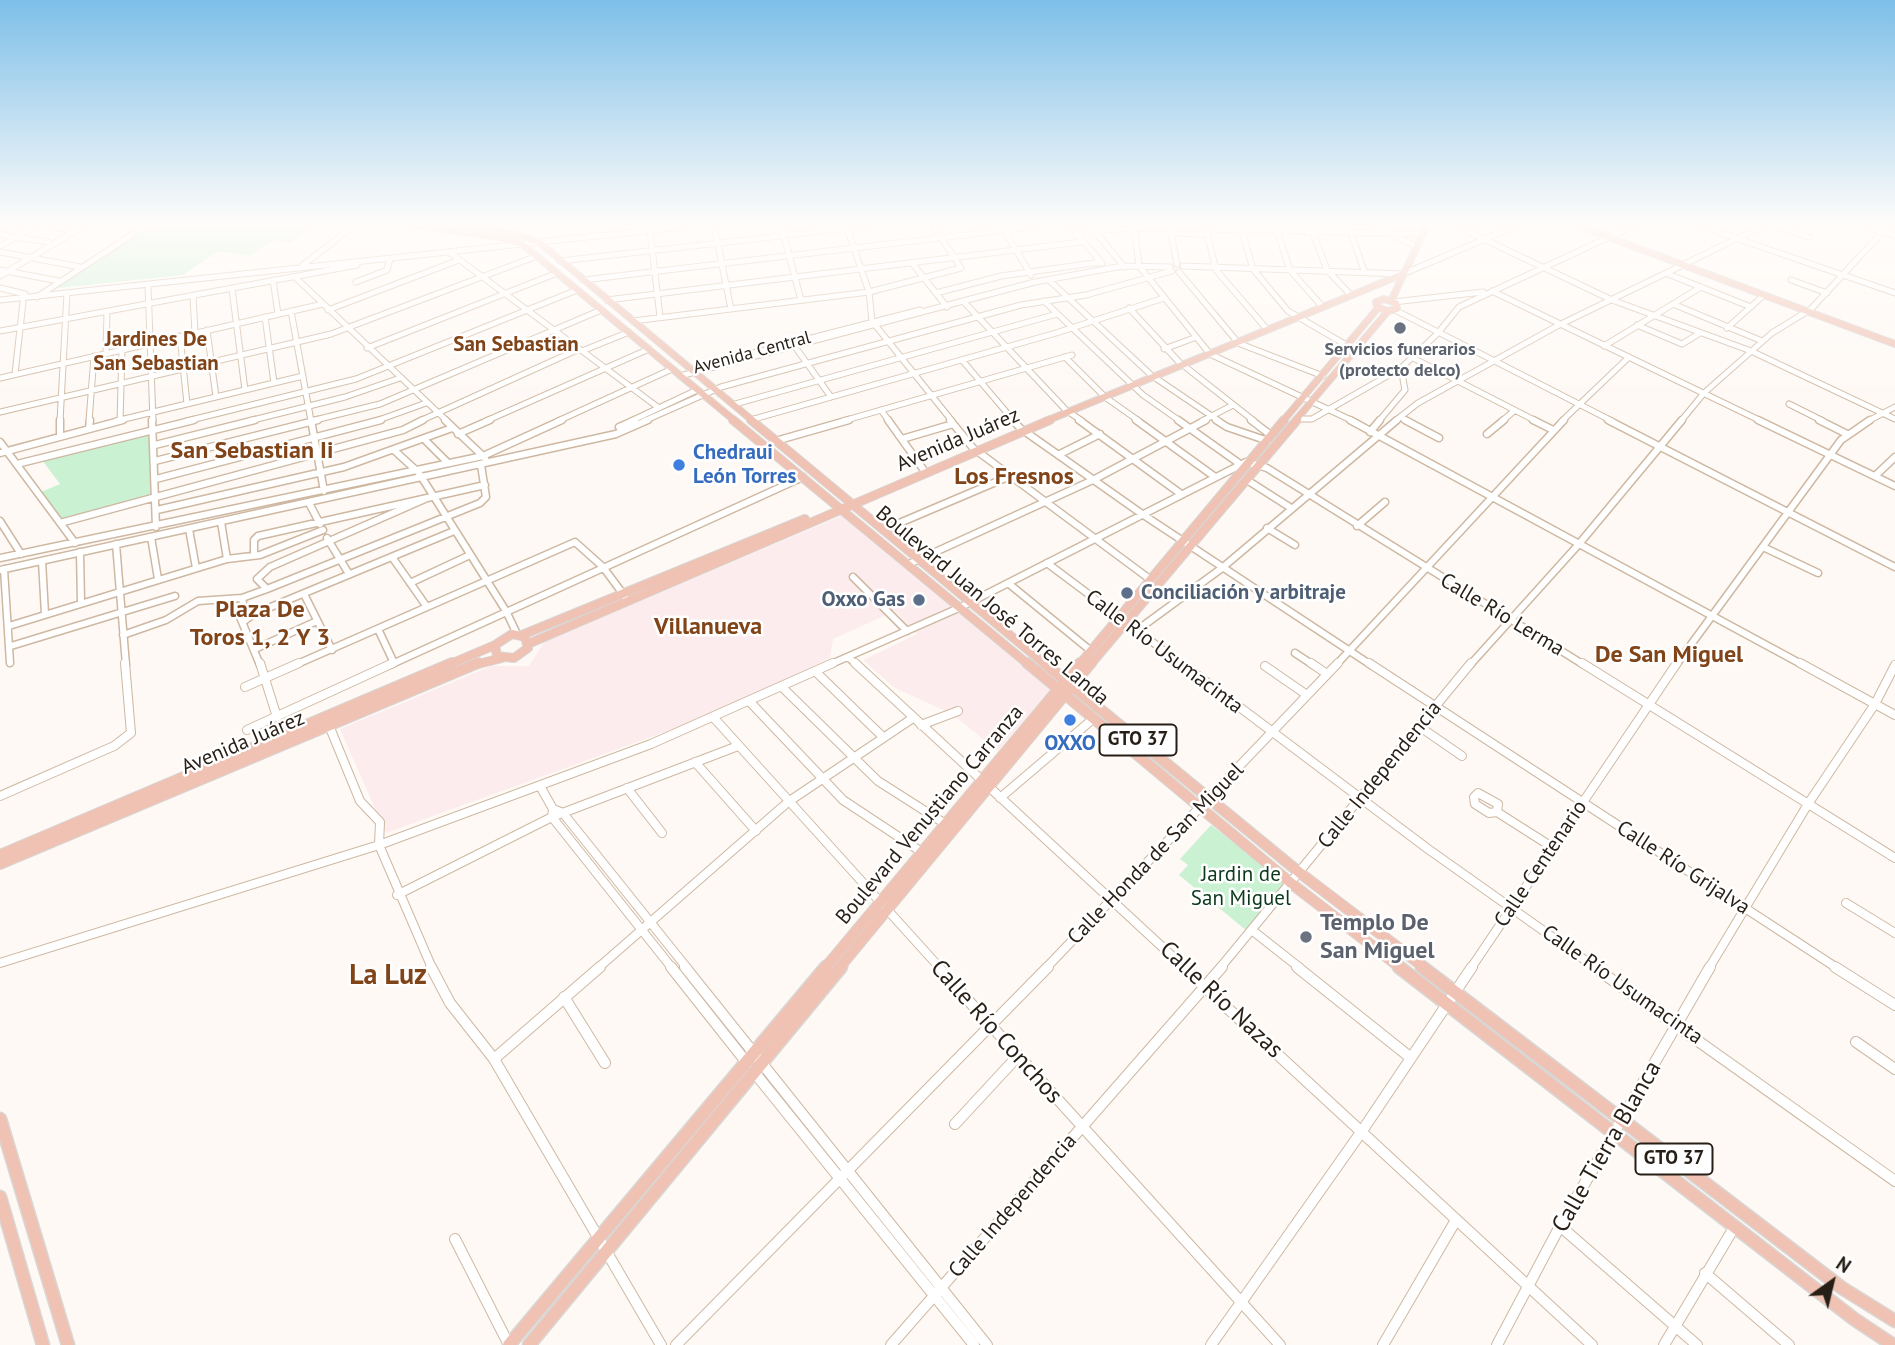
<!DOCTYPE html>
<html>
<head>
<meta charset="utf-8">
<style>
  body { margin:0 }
  #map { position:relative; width:1895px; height:1345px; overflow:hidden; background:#fef9f5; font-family:"PT Sans",sans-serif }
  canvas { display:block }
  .north { position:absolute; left:1797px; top:1247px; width:70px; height:70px; -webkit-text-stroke:5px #fff; paint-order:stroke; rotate:34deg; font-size:19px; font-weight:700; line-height:28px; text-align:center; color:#271f16 }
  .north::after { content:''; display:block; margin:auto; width:24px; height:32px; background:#271f16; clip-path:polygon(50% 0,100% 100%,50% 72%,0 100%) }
</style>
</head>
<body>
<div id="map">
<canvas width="1895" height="1345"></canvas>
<div class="north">N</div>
</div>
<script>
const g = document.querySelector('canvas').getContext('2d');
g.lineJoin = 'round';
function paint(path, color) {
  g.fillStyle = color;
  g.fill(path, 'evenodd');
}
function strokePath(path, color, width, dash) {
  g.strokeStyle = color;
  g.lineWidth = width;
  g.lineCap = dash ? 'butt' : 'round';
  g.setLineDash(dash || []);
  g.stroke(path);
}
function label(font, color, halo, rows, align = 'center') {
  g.font = font + ' "PT Sans",sans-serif';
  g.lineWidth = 5;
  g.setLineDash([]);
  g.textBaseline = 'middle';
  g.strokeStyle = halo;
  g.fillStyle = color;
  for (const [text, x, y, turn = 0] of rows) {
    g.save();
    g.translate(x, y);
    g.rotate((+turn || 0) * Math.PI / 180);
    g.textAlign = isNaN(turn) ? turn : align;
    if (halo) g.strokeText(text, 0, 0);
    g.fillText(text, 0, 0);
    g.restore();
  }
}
paint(new Path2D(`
  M841 516 1050 689 998 751 952 714 895 688 863 660 917 634 895 611 833 639 830 658 698 720 386 833 340 729 491 666H529L544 642Z`), '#fceced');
paint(new Path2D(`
  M151 225H317L291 243 274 240 250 256 218 251 183 275 49 289Z
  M152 431V496L64 521 41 492 60 484 42 460Z
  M1211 825 1285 883 1247 931 1179 875 1188 865 1180 859Z`), '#caf1d2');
const minorFar3 = new Path2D(`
  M40 225 67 229
  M130 225 145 227
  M714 225 731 309
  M781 225 801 300
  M846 225 869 292 872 321 952 421
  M1001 225 1031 275
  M1069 225 1102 263
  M1090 225 1124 267
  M1134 225 1139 266 1210 354 1353 421
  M1169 225 1177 264
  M1205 225 1216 270 1265 327
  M1275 225 1290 270 1320 304
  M1310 225 1327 270 1348 292
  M1348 225 1365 273
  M1375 225 1417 247
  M1454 225 1612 300 1751 351 1895 419
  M1698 225 1895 293
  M1773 225 1809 237
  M1861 225 1895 236
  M1241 228 1253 269 1288 311 1348 346
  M1206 229 1423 234
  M500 230 519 225
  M650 230 660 317
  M1171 233 1207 234
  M0 234 9 236
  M1076 235 1094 230 1169 227
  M15 237 48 242
  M0 246 36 225
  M0 252 80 267
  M449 252 659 408
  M560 261 877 225
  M912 263 947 307
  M303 265 355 225
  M1183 266 1403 274 1518 225
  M0 270 59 281
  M1179 272 1235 339
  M1668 274 1751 307
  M0 276 85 225
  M296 278 447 421
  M273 280 278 314
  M583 280 1049 225
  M1049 280 1150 374
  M1791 280 1827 293
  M356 282 387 270 390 259
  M148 285 153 421
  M0 288 25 294
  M232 289 245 390
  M1492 291 1761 421
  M936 293 1001 276 1101 262
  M193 296 195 333
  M37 297 147 225
  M0 300 699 225
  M607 300 1081 242
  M1044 301 1143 395 1180 421
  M964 302 1065 409
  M1393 302 1483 292
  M1673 304 1762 341
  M1129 308 1179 362
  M328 310 459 260
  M1395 310 1612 421
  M291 311 311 421
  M265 317 274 383
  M633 321 869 292 961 268 933 225
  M1637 325 1682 344 1700 333
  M1727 328 1764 295
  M207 330 216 397
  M0 331 357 265
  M180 336 187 404
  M1238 343 1323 376
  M1604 346 1701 287
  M367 348 557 273
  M796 348 831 397
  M1164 349 1194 338
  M582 351 629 332
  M106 353 107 311
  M1065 357 1102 394
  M1413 358 1536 421
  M962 360 1014 421
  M711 364 920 310
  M1183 365 1254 421
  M15 374 23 302
  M680 376 1035 282 1123 266 1170 267
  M1154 377 1219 421
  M0 378 323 304
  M1105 397 1139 421
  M735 404 1057 314
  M1789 404 1823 421
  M881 410 889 421
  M0 412 331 334 537 256
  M1069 412 1082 421
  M1400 417 1408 421
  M754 419 1056 333 1164 298
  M1298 419H1312L1401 368 1438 333 1459 307 1635 225
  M60 421 67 293
  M89 421 94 356
  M116 421 303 376
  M120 421 122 350
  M187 421 356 379 577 290
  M249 421 345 397 400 378
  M311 421 380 404 601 310
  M376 421 426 403
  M420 421 579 349
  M486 421 649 349
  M558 421 672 369
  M631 421 697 390
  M644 421 721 387 1021 305 1086 295 1172 271
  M843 421 1072 355
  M1202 421 1233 405
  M1379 421 1405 390 1401 368
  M1395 421 1418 403 1557 326 1765 225
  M1502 421 1514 411
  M1562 421 1629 357
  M1681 421 1704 393 1772 333 1811 309 1889 225
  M1868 421 1895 407`);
const minorFar2 = new Path2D(`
  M152 420 156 527
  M311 420 324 491
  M445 420 485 458
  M888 420 923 469
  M950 420 973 448 1151 580
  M1013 420 1020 428 1142 514 1371 665
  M1079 420 1181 494
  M1136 420 1215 477
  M1178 420 1240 464
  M1216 420 1227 427 1268 441
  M1251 420 1272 436
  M1350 420 1803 665
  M1405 420 1439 438
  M1533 420 1553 430
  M1608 420 1895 567
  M1758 420 1895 486
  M1819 420 1847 434
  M619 427 635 420
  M89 428 90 420
  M1370 432 1380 420
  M458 434 490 420
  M1487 434 1504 420
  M60 435V420
  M902 439 953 424
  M779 440 849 420
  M426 441 448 463
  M0 442 75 543
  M155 445 255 420
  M395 451 419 473 506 611 517 634
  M0 453 123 420
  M1058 455 1100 434
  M155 461 318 420
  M17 464 194 420
  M1875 476 1895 457
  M156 479 381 420
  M1247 480 1291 508
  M309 503 320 524
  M157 510 344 467 452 428
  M0 521 21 554
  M221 522 227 559
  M60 523 403 430 423 420
  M1357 526 1385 502
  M1267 528 1295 545
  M189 529 196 568
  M883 530 1010 476
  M151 537 158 579
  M327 538 349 574
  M116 544 126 665
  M1763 547 1818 573
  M80 552 81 603
  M254 555V540L258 536 485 485
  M392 557 427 607
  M0 558 483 456 562 420
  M42 561 45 614
  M1047 563 1183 665
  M909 564 1093 480 1206 420
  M4 569 10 663
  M0 570 616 434 648 420
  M853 577 907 631
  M410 583 470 555
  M1008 583 1091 651
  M267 589 480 503 486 497 481 465
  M304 594 332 650
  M242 598 244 608 240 617 260 665
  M244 621 254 614 454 531
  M9 626 227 559 260 555 323 530
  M378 629 394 663
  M1136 631 1222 568 1397 420
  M123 635 166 620 198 601 242 598 267 589 257 579 270 567 425 499
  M11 646 175 596
  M255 649 317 621
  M1295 653 1313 665
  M848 657 857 665
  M295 665 575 542 603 567 626 598
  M390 665 803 477
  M829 665 961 607 1246 462 1267 468 1584 665
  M1336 665 1564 420
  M1470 665 1579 544 1682 420
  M1676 665 1841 440 1870 420`);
const minorFar1 = new Path2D(`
  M260 663 277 717
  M855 663 1185 968
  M1181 663 1428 849 1596 968
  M1311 663 1327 674
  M1369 663 1837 968
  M1582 663 1895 858
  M1800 663 1895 715
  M1265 666 1307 695
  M816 672 883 737
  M245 687 299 663
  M783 688 878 781 947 825
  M750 702 843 800 923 853
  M714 718 940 968
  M328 723 360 801 380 822 379 845 432 968
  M921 725 958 711
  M1420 727 1462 756
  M247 730 393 663
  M695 762 756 831
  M540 786 553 809 563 813 687 968
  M627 788 662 833
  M1478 793 1498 804 1497 812 1489 813 1475 804 1474 797Z
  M0 796 114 746 131 733 125 663
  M1000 798 1094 718
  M553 809 552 817 672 968
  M1497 812 1552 847
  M397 895 552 817 738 746
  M1846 903 1895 933
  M1253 931 1300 968
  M0 963 379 845 651 744 833 663
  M598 968 788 802 913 718
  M1046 968 1338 663
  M1220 968 1471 663
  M1471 968 1677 663
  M1709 968 1808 804 1875 704 1895 665`);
const minor = new Path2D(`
  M431 967 450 1003 494 1059 661 1345
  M671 967 747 1063
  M685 967 987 1345
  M938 967 1280 1345
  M1183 967 1592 1345
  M1297 967 1411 1058
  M1594 967 1895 1181
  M1835 967 1895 1005
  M564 997 605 1063
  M1856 1042 1895 1069
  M494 1059 600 967
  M754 1072 974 1345
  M955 1124 1017 1057
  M1560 1226 1697 1345
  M455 1239 509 1345
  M1705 1273 1789 1345
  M676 1345 1048 967
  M891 1345 1222 967
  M1211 1345 1362 1131 1472 967
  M1383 1345 1456 1220
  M1497 1345 1560 1226 1710 967
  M1664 1345 1735 1226`);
const majorFar3 = new Path2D(`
  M413 225 498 237 522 244 735 421
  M460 225 511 233 539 242 753 421
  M1576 225 1895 344
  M1384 299 1396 303 1397 309 1388 311 1377 307 1376 302Z
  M1391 301 1427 225
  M1046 421 1403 274
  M1283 421 1378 308
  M1295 421 1388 311`);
const majorFar2 = new Path2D(`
  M733 420 1029 665
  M751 420 1046 665
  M512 634 525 637 528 648 514 658 497 656 495 645Z
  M522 635 805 519
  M528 644 1050 420
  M448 665 495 645
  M474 665 502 658
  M1079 665 1284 420
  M1090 665 1297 420`);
const majorFar1 = new Path2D(`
  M1027 663 1292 884 1401 968
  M1044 663 1300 873 1425 968
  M0 855 452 663
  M0 864 478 663
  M825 968 1080 663
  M839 968 1091 663`);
const major = new Path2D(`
  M1399 967 1854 1319 1893 1345
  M1422 967 1842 1288 1895 1321
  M0 1119 68 1345
  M0 1197 43 1345
  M509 1345 826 967
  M529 1345 841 967`);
strokePath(minorFar3, '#ceb8a2', 7);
strokePath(minorFar2, '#ceb8a2', 9);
strokePath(minorFar1, '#ceb8a2', 10);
strokePath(minor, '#ceb8a2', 12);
strokePath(majorFar3, '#d8d7d5', 8);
strokePath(majorFar2, '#d8d7d5', 10);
strokePath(majorFar1, '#d8d7d5', 12);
strokePath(major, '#d8d7d5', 15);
strokePath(minorFar3, '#fff', 5);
strokePath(minorFar2, '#fff', 6);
strokePath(minorFar1, '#fff', 8);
strokePath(minor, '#fff', 10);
strokePath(majorFar3, '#efc2b3', 6);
strokePath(majorFar2, '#efc2b3', 8);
strokePath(majorFar1, '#efc2b3', 10);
strokePath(major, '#efc2b3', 12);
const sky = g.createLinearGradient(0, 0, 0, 413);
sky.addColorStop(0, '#7dbfe8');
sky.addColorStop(0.54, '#fffcfa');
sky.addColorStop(1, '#fffcfa00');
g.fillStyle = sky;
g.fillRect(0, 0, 1895, 413);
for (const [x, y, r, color] of [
  [1400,328,7,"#6b7280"],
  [679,465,7,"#3f7fe0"],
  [1127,593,7,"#5c6f8a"],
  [919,600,7,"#5c6f8a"],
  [1070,720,7,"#3f7fe0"],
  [1306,937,7,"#6b7280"]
]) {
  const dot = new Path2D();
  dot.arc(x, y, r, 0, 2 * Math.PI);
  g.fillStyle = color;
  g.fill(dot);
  strokePath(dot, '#fff', 2.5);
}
label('bold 18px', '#5b616d', '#fff', [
  ["Servicios funerarios",1400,350],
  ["(protecto delco)",1400,371]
]);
label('18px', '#271f16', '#fff', [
  ["Avenida Central",752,353,-15]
]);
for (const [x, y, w] of [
  [1138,740,77],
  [1674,1159,77]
]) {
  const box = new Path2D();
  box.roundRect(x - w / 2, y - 15.5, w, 31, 5);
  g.fillStyle = '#fff';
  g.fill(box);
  strokePath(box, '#271f16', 2);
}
label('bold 19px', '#271f16', null, [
  ["GTO 37",1138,740],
  ["GTO 37",1674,1159]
]);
label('bold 21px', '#814419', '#fff', [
  ["Jardines De",156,340],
  ["San Sebastian",156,364],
  ["San Sebastian",516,345]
]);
label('21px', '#271f16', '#fff', [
  ["Avenida Juárez",958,440,-23],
  ["Boulevard Juan José Torres Landa",992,606,40],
  ["Calle Río Lerma",1502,615,31],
  ["Calle Río Usumacinta",1164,652,37],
  ["Avenida Juárez",243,743,-23],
  ["Calle Independencia",1380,775,-51],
  ["Boulevard Venustiano Carranza",930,815,-50],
  ["Calle Honda de San Miguel",1156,854,-46],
  ["Calle Centenario",1541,864,-56],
  ["Calle Río Grijalva",1683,868,33],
  ["Calle Río Usumacinta",1622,985,35],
  ["Calle Independencia",1013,1206,-49]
]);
label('bold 21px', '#366cbe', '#fff', [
  ["Chedraui",693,453],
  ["León Torres",693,477],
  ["OXXO",1070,744,"center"]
], 'left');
label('bold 21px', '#4e5e75', '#fff', [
  ["Conciliación y arbitraje",1141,593],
  ["Oxxo Gas",905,600,"right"]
], 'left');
label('21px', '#0c381b', '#fff', [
  ["Jardin de",1241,875],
  ["San Miguel",1241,899]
]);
label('bold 24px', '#814419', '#fff', [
  ["San Sebastian Ii",252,451],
  ["Los Fresnos",1014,477],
  ["Plaza De",260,610],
  ["Toros 1, 2 Y 3",260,638],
  ["Villanueva",708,627],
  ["De San Miguel",1669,655]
]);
label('bold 24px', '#5b616d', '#fff', [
  ["Templo De",1320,923],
  ["San Miguel",1320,951]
], 'left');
label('24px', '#271f16', '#fff', [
  ["Calle Río Nazas",1221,1000,43],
  ["Calle Río Conchos",996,1032,48],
  ["Calle Tierra Blanca",1607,1147,-60]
]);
label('bold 28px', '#814419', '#fff', [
  ["La Luz",388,976]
]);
</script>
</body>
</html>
